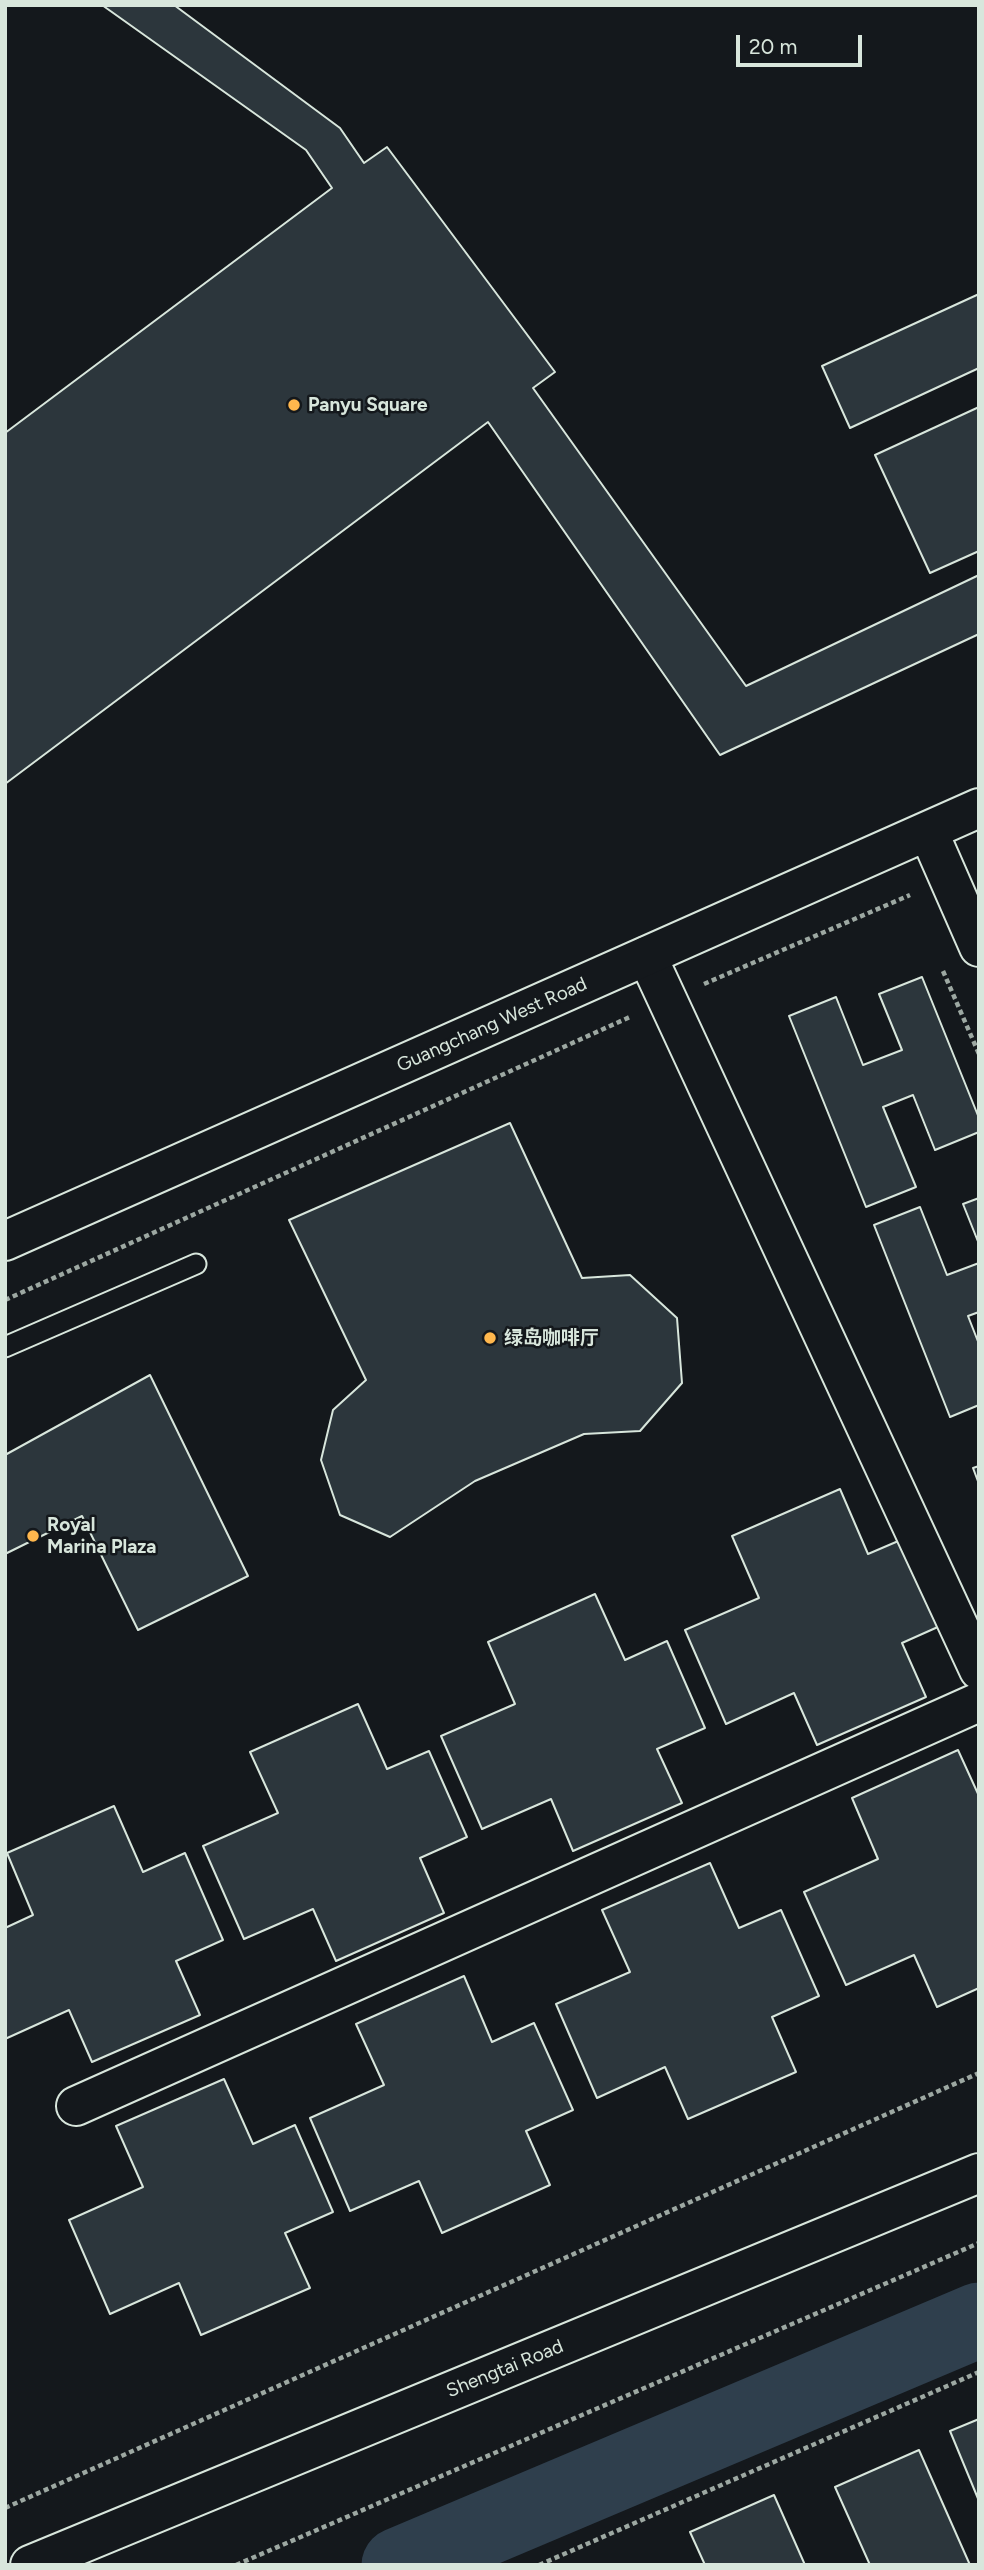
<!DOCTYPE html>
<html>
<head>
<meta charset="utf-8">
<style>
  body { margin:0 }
  #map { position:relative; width:984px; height:2570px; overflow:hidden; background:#14181c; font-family:Figtree,sans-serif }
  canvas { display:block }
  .frame { position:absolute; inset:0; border:7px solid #d8e6dc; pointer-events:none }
  .scale { position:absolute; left:736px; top:35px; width:126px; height:32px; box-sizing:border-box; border:4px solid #d8e6dc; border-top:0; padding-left:9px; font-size:21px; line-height:24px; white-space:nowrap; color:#d8e6dc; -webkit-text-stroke:5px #14181c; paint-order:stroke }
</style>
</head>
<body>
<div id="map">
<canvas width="984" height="2570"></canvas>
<div class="frame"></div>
<div class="scale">20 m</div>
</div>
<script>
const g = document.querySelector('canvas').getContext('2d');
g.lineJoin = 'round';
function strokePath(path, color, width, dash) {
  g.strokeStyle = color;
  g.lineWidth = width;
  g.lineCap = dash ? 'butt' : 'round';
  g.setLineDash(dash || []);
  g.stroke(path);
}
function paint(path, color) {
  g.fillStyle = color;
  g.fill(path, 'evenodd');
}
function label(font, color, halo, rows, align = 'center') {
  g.font = font + ' Figtree,"Noto Sans SC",sans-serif';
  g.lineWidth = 5;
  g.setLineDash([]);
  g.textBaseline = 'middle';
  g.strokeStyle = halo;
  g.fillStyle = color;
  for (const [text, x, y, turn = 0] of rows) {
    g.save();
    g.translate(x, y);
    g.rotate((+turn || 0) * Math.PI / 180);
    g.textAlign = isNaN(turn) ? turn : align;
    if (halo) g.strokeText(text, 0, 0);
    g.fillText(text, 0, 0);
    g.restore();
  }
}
strokePath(new Path2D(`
  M399 2565 979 2320`), '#2f3f4d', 75);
const building = new Path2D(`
  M102 5H174L340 128 364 163 387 147 555 372 533 388 746 686 979 575V634L720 755 488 422 5 784V433L332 188 306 150Z
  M979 294V368L850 428 822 366Z
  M979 407V551L930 573 875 455Z
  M922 977 979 1118V1132L935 1150 913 1095 883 1107 916 1187 866 1207 789 1016 836 997 863 1065 902 1050 879 994Z
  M510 1123 582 1278 630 1275 677 1318 682 1383 640 1431 584 1434 475 1481 390 1537 340 1515 321 1460 333 1410 366 1380 289 1220Z
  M979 1198V1244L963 1204Z
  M920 1207 947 1275 979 1263V1312L968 1316 979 1344V1405L950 1417 874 1225Z
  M150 1375 248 1576 138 1630 82 1516 5 1554V1455Z
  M979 1466V1484L973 1468Z
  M840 1489 868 1554 910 1536 949 1622 902 1643 926 1697 817 1745 794 1693 726 1724 685 1630 759 1598 732 1536Z
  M595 1594 625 1660 667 1641 705 1728 657 1749 682 1803 573 1851 551 1799 482 1829 441 1736 515 1704 488 1642Z
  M358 1704 387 1769 429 1751 467 1837 420 1858 444 1913 336 1961 313 1909 244 1939 203 1846 278 1813 250 1752Z
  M958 1750 979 1796V1988L937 2007 914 1955 846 1985 804 1892 878 1859 852 1798Z
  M114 1806 143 1872 185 1853 223 1940 176 1961 200 2015 92 2062 69 2010 5 2039V1928L33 1915 7 1853Z
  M710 1863 739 1928 781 1910 819 1996 772 2017 796 2072 688 2119 665 2067 597 2098 556 2004 630 1972 602 1910Z
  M464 1976 492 2042 534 2023 573 2110 526 2131 550 2185 442 2233 419 2181 350 2211 310 2118 384 2085 356 2024Z
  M224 2079 253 2144 295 2125 333 2212 285 2233 310 2288 201 2335 179 2283 110 2314 69 2220 143 2187 116 2126Z
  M979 2419V2501L950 2431Z
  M919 2450 970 2565H870L835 2487Z
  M774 2495 805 2565H705L690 2532Z`);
paint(building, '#2c363c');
strokePath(building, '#d8e6dc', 2);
const lane = new Path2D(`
  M5 1347 196 1264`);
const street = new Path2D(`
  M647 956 979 1670
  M76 2106 979 1702`);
const secondary = new Path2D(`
  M928 831 979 947
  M5 1241 979 808
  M30 2565 979 2173`);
strokePath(lane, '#d8e6dc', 23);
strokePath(street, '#d8e6dc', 42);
strokePath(secondary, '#d8e6dc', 42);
strokePath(new Path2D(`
  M943 971 979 1054
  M704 984 910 895
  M5 1300 632 1016
  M5 2508 979 2073
  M236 2565 979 2243
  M539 2565 979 2372`), '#9da8a2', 4.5, [5, 3.5]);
strokePath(lane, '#14181c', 19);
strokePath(street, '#14181c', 38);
strokePath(secondary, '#14181c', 38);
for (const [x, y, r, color] of [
  [294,405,7,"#ffb74d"],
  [490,1338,7,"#ffb74d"],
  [33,1536,7,"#ffb74d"]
]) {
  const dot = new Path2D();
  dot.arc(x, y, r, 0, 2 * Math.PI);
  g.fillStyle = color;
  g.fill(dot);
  strokePath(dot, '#14181c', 2.5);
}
label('bold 19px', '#d8e6dc', '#14181c', [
  ["Panyu Square",308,405],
  ["绿岛咖啡厅",504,1338],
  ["Royal",47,1525],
  ["Marina Plaza",47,1547]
], 'left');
label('19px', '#d8e6dc', '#14181c', [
  ["Guangchang West Road",492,1025,-24],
  ["Shengtai Road",505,2369,-22]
]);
</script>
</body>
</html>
